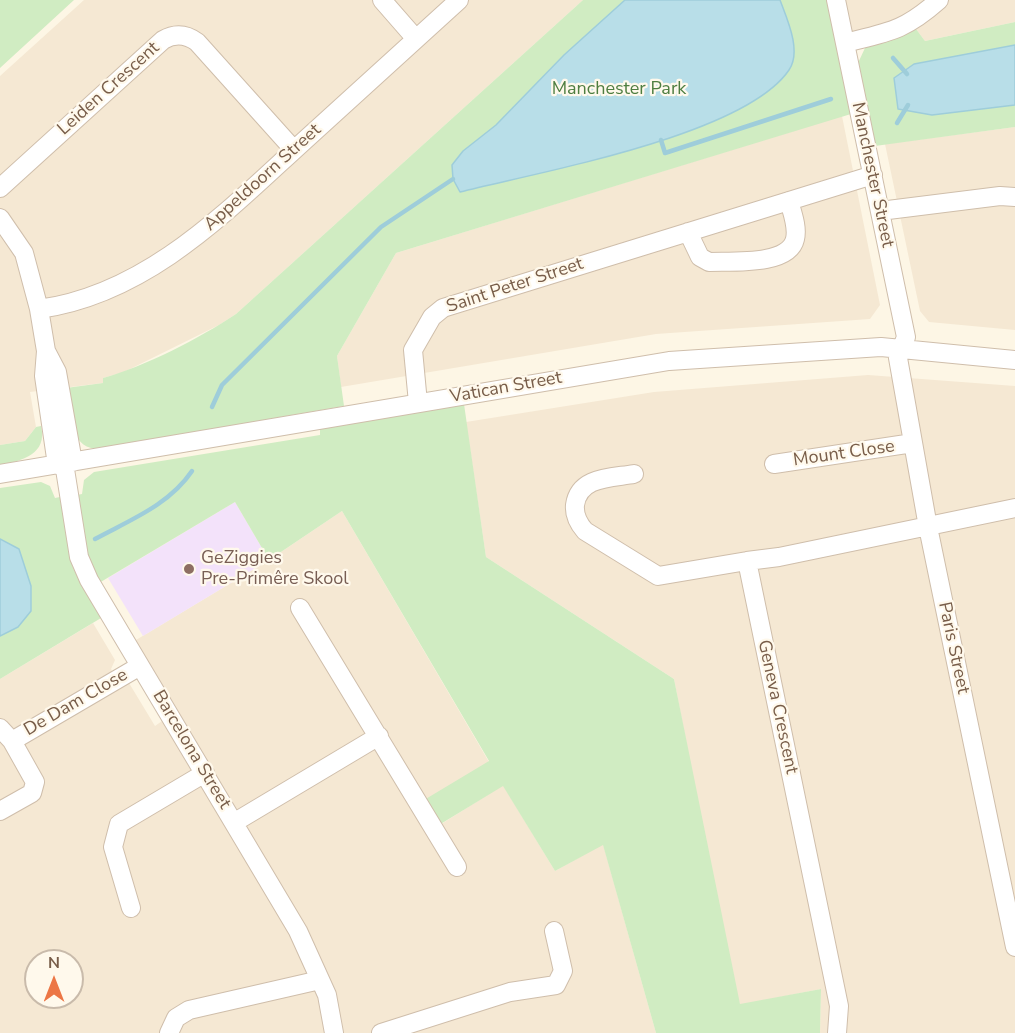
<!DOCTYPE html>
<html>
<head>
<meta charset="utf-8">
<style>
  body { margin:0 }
  #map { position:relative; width:1015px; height:1033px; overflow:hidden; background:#fdf6e5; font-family:"Nunito Sans",sans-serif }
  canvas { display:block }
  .north { position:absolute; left:24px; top:949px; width:60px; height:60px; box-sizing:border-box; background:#fff9ec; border:2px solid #c9bbab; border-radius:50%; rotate:0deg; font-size:16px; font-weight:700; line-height:24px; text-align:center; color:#785d49 }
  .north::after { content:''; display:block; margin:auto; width:21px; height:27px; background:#ec7645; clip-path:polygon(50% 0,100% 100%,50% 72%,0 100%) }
</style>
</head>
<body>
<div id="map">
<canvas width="1015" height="1033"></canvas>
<div class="north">N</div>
</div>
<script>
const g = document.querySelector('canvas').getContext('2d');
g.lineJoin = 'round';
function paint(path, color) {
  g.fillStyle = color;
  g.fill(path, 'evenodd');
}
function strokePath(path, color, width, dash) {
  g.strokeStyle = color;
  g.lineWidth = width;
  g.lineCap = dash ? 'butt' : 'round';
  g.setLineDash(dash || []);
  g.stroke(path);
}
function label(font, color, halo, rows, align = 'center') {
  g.font = font + ' "Nunito Sans",sans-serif';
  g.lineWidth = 4.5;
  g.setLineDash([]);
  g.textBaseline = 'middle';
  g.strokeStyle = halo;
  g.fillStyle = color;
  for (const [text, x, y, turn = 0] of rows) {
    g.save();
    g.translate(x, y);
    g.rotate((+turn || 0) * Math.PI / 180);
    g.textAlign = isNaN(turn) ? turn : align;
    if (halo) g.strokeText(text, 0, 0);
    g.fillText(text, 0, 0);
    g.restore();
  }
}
paint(new Path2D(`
  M84 0H583L236 314 219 325 124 372 103 378V383L30 392 36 427 25 441 0 445V76Z
  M835 0H1015V22L925 41 912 24 844 44Z
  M842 116 880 305 870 319 656 334 341 387 337 356 396 253Z
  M1015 127V330L929 322 920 311 885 144Z
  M868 375 1015 386V1033H820L821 989 740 1005 728 958 674 679 486 557 466 422 654 392Z
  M342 511 489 762 435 828 503 785 555 871 603 844 656 1033H0V679L93 623 115 660 111 669 121 686 129 683 155 726 169 716 126 646 269 560ZM36 961H72V997H36Z`), '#f5e8d3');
paint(new Path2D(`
  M235 502 269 560 143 636 108 578Z`), '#f3e2fa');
paint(new Path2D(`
  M0 0H74L0 68Z
  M583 0H827L851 114 396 253 337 356 344 406 96 449C68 446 70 410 66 388L103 383V378C144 367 200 338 236 314Z
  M1015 22V127L875 146 858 63 865 48 916 29 925 41Z
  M464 404 486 557 674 679 740 1004 821 989 820 1033H656L603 845 555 871 503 786 439 825 424 800 489 761 342 511 269 560 235 502 99 583 88 560 77 495 82 494 84 480 94 472 320 435V428Z
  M41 426C48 454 22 461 0 465V445L25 441 36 427Z
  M41 482 50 486 55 498 60 497 73 568 101 618 0 679V488Z`), '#d0ecc2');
const water = new Path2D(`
  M625 0H780C787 19 802 51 789 70 744 136 538 172 460 192L453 179 452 165 463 151 496 125 564 55Z
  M1015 45V105L932 115 898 109 894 78 914 64Z
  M0 539 19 549 31 586V611L18 627 0 636Z`);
paint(water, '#b8dee8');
strokePath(water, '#9ecdda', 1.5);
strokePath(new Path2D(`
  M893 58 907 74
  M897 123 908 105
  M661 140 665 153 831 99
  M212 407 222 385 381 227 453 179
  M95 539C130 520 169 505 192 471`), '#9ecdda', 4.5);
const minor = new Path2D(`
  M382 0 416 39
  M836 0 906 337 898 358 928 527 1015 947
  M845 43C889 32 904 31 939 0
  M0 188 163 40C175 33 186 34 197 42L294 150
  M880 211 1000 196 1015 197
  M0 218 24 253 39 309 46 351 44 376 57 465
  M688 232 700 257 709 262C731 261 789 266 795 239 798 227 792 212 789 201
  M39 309C148 294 227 211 304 141 355 94 407 47 459 0
  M46 351 57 372 73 462
  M418 403 413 350 432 317 443 308 873 175
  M64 463 79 557 89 580 298 931 327 995 334 1033
  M774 464 913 443
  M0 474 669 361 881 347 1015 360
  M634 474C612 478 579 476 575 505 574 515 578 523 585 531L658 576 747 561
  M300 608 457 867
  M0 728 12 741 35 782 32 793 0 811
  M12 741 140 666
  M235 822 379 736
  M131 908 113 847 119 824 205 773
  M169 1033 176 1018 189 1010 320 980
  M381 1033 510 992 556 985 563 971 554 931
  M837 1033 839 1006 747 561 779 557 1015 508`);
strokePath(minor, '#cfbeab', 20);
strokePath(minor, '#fff', 18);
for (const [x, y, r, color] of [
  [189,569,6,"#8d6e63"]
]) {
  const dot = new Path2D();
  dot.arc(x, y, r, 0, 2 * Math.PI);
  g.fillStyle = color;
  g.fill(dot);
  strokePath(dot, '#fff9ec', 2);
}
label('18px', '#785d49', '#fff9ec', [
  ["Leiden Crescent",109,89,-42],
  ["Manchester Street",872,175,78],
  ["Appeldoorn Street",263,178,-42],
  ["Saint Peter Street",515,286,-18],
  ["Vatican Street",506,388,-10],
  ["Mount Close",844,454,-8],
  ["Paris Street",953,648,78],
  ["De Dam Close",76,703,-30],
  ["Geneva Crescent",777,707,78],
  ["Barcelona Street",191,750,59]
]);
label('18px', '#4e7e40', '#fff9ec', [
  ["Manchester Park",619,90]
]);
label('18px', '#785e54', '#fff9ec', [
  ["GeZiggies",201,559],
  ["Pre-Primêre Skool",201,580]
], 'left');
</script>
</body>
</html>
